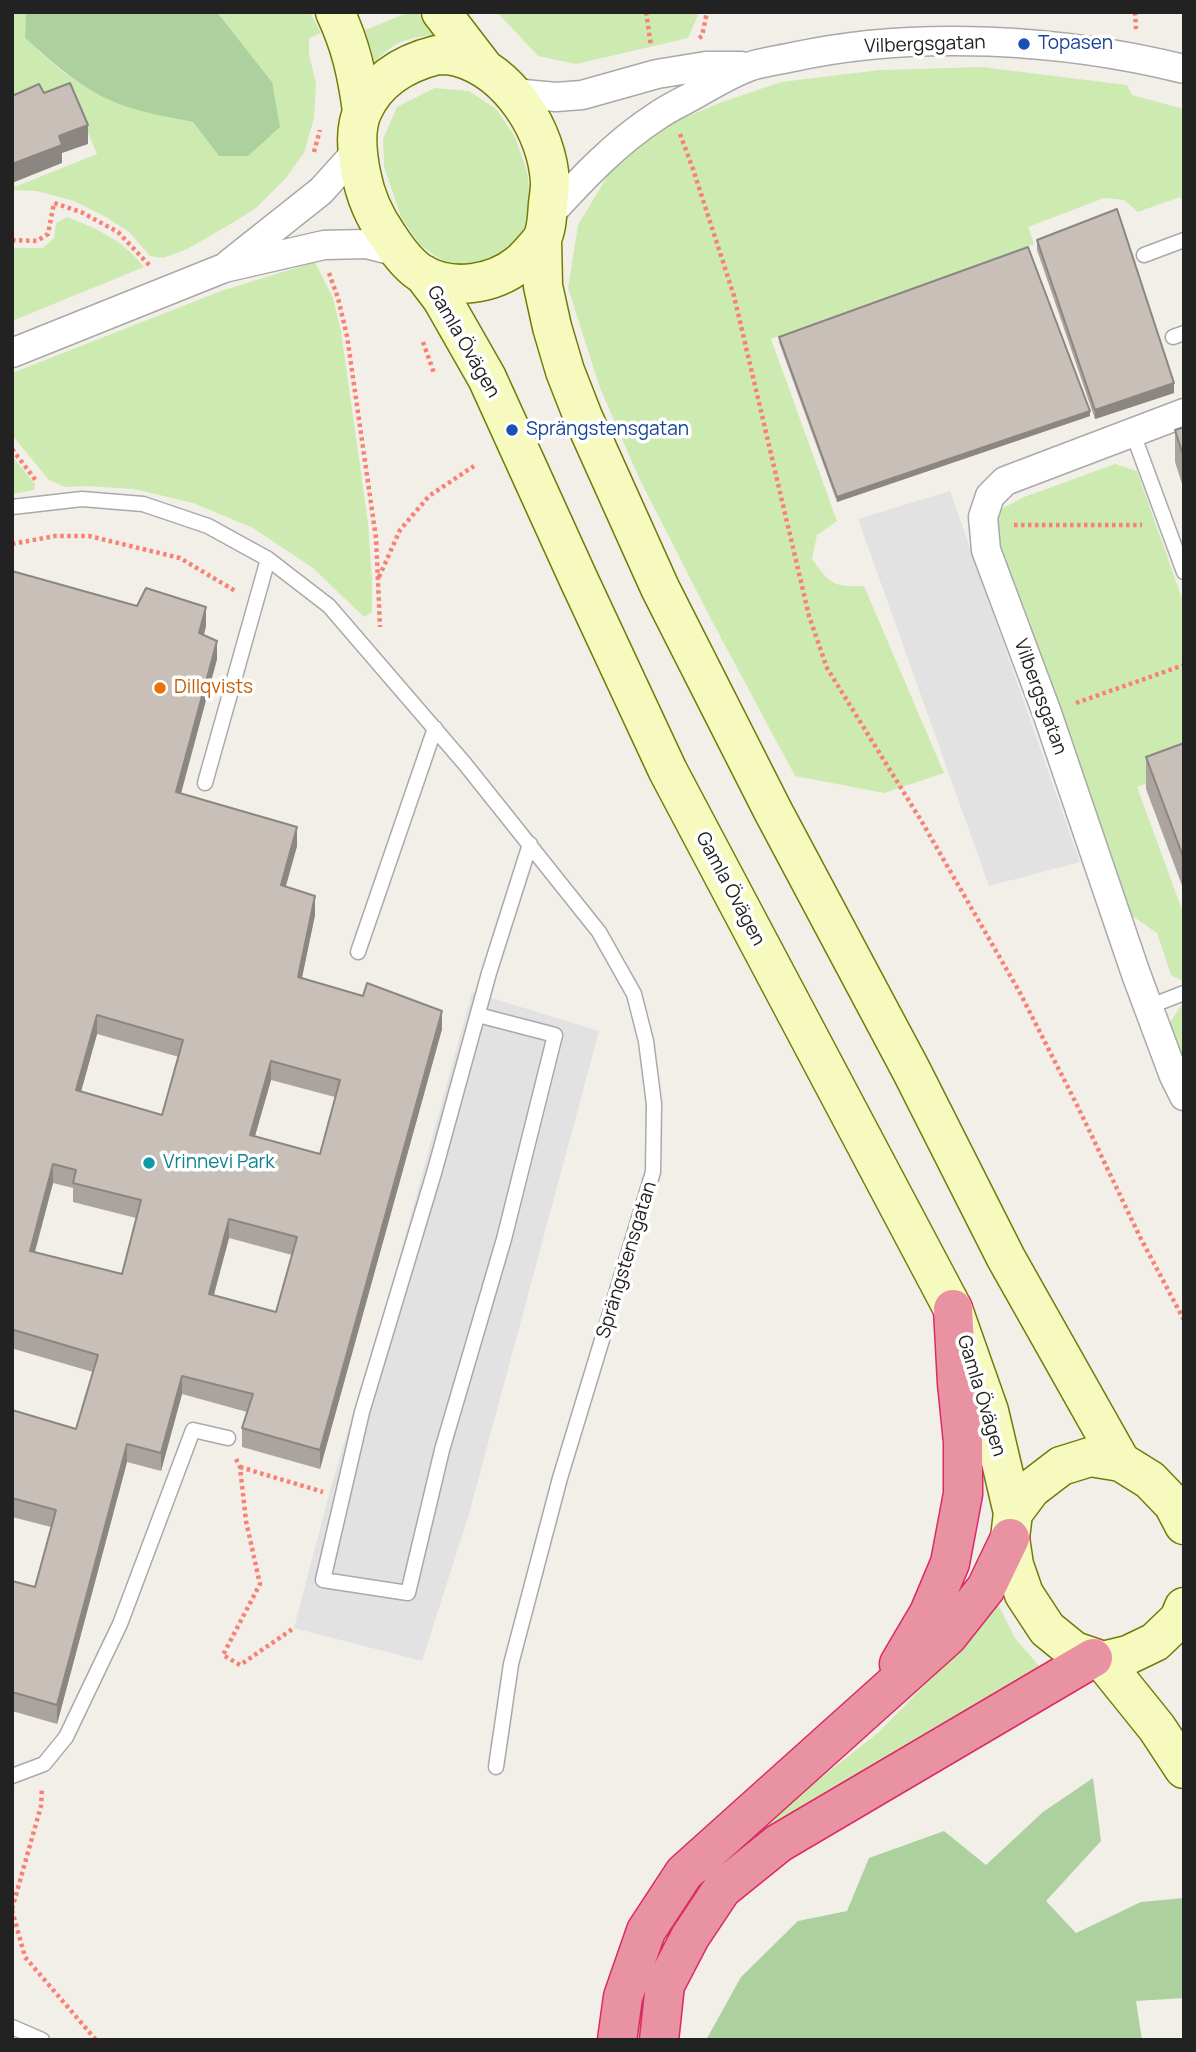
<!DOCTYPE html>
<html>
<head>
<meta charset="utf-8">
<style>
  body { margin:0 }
  #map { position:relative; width:1196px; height:2052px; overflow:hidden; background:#f2efe9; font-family:Manrope,sans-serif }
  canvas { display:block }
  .frame { position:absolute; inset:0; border:14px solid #222; pointer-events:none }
</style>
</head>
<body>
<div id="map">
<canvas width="1196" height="2052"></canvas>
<div class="frame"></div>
</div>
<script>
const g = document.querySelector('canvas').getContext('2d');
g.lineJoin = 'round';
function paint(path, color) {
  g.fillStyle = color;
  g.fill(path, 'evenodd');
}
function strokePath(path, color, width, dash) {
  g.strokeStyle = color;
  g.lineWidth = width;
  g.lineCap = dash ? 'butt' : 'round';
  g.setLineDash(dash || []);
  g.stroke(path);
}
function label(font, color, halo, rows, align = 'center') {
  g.font = font + ' Manrope,sans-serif';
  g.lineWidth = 7;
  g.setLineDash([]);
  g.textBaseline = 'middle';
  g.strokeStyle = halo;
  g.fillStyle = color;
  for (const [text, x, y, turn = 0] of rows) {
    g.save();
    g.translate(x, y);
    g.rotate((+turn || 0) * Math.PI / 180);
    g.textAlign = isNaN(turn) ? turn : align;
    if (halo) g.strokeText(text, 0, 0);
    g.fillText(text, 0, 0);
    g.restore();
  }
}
paint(new Path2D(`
  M12 12H26L25 38C40 51 54 66 71 77 108 103 149 114 193 122L219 156H248L272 82 217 12H310L321 33 309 38V55L316 83 314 118 304 153 285 179 256 208 224 228 187 249 163 258 150 256 129 232 106 217 74 201 37 191 12 190V188L97 154 72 95 12 108Z
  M410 12H417L436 35C405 38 396 41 374 62L372 51 365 30Z
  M497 12H698V15L688 38 576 64 538 56Z
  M982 67 1127 85 1132 95 1184 109V206L1180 197 1138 212 1124 200 1104 198 1028 227 1034 244 771 339 837 521 817 535 812 559C830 584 833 587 864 586L944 773 884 793 795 776 712 621 639 478 600 388 568 288 578 225 611 170 653 131 722 102 781 82 880 70Z
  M435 88 469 91 496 109 514 135 527 171 530 201 527 236 499 261 451 267 420 245 401 217 384 167 383 139 397 107Z
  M67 217C100 230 121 239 144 267L12 321V248H43L54 238 56 223Z
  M315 262 333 298 341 331 368 523 372 578V612L364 617 313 568 253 528 193 503 134 489 86 486 65 487 49 480 12 435V373L221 291Z
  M12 456 35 484 34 490 12 494Z
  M1115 464 1137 471 1184 604V770L1137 787 1184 915V982L1171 975 1157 933 1131 915 994 534 1001 509 1024 497Z
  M1184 1001V1063L1169 1024Z
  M997 1602 1015 1638 1040 1667 753 1849 645 2040H629L642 1970 680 1906 716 1861 879 1732 948 1661Z`), '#cdebb0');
paint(new Path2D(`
  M26 12H217L272 82 280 127 248 156H219L193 122C163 116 131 111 103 97 74 82 50 60 25 38Z
  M1093 1778 1101 1841 1046 1901 1076 1933 1141 1902 1184 1898V1998L1136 2001 1142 2040H706L741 1977 798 1921 847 1911 869 1858 944 1831 986 1865 1043 1812Z`), '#add19e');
paint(new Path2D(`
  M950 491 1080 862 989 886 858 519Z
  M472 992 599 1031 469 1514 422 1661 294 1628 332 1483 389 1295Z`), '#e2e2e2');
const lane = new Path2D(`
  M1144 255 1184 240
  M1173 337 1184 333
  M1132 431 1184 572
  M12 507 82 499 143 504 208 526 268 559 329 606 465 764 599 932 634 994 646 1041 654 1104 653 1172 560 1478 511 1664 496 1767
  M205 783 268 559
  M358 952 435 728
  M1148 1007 1184 993
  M478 1015 555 1035 504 1239 442 1450 408 1593 323 1580 362 1412 434 1173 489 973 530 844
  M12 1776 44 1764 66 1737 120 1624 193 1430 228 1438
  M12 2027 42 2040`);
const street = new Path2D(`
  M513 93 556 97 582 95 657 74 706 66H741
  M547 217C581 180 615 143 657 116 668 108 682 102 694 95 712 85 731 73 751 66 764 62 779 60 793 57 915 30 1063 39 1184 69
  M229 264 321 191 357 151
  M12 353 224 268 324 245 366 244 398 252
  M1184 413 1005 481 990 496 983 517 986 550 1047 713 1136 974 1174 1076 1184 1096`);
const secondary = new Path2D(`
  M335 12C351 46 357 74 362 111
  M441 12 484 68
  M437 55C444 55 451 55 458 57 509 71 548 131 550 183 550 190 549 197 548 204 547 216 547 235 538 244 532 251 526 258 519 264 494 284 453 291 424 275 409 267 397 250 388 236 375 218 365 195 361 173 357 153 354 129 363 110 377 79 405 63 437 55Z
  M542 240 543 286 552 327 565 371 583 417 660 588 773 811 911 1070 1006 1258 1121 1462
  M423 274 442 299 487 378 578 578 668 771 953 1309 989 1411 1013 1513
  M1184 1525 1173 1504 1150 1480 1121 1462 1090 1457 1061 1466 1031 1489 1013 1513 1010 1538 1014 1565 1024 1594 1047 1629 1074 1651 1103 1661 1128 1655 1155 1642 1179 1619 1184 1607
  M1103 1661 1157 1728 1184 1769`);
const highway = new Path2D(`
  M899 1664 929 1613 950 1563 963 1494V1442L957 1383 953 1309
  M617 2040 623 1997 646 1931 684 1873 948 1636 986 1588 1010 1538
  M659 2040 665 1985 690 1937 722 1889 779 1843 1093 1658`);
strokePath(lane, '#a9a9a9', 17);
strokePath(street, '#a9a9a9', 31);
strokePath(secondary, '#707d05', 41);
strokePath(highway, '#dc2a67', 41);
strokePath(new Path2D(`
  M646 12 651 46
  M1135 12 1136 29
  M699 38 702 36 707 12
  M680 134 693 169 734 296 809 616 827 668 922 822 1019 991 1078 1107 1140 1237 1184 1320
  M314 152 320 130
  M12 240 37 241 48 234 54 203 81 212 118 232 151 267
  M329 273 338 298 347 336 376 538 380 627
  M423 342 434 373
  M12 449 37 482
  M1014 525H1142
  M12 544 55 536H89L180 558 237 592
  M379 577 400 530 429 496 474 466
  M1076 703 1184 665
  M236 1459 240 1467 246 1521 260 1584 223 1655 240 1665 294 1628
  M240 1467 323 1492
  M12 1909 41 1806 42 1788
  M12 1910 25 1957 96 2040`), '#fa8072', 4.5, [3.5, 3.5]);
strokePath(lane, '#fff', 14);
strokePath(street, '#fff', 28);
strokePath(secondary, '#f7fabf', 38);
strokePath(highway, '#e892a2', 38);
paint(new Path2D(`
  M1037 240 1174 393 1095 419 1037 250Z
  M779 337 1090 416 837 502 779 342Z
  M1184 427V490L1175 462V430Z
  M12 571 206 626 204 635 217 659 181 794 297 846 285 887 315 915 302 978 442 1029 320 1469 242 1447V1428L247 1412 182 1394 161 1471 127 1462 57 1724 12 1711V1581L35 1587 51 1527 12 1517V1410L76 1429 93 1372 14 1349ZM97 1034 179 1057 162 1115 81 1092ZM271 1080 335 1097 320 1154 255 1136ZM53 1183 73 1188V1202L136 1218 122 1274 35 1252ZM229 1238 292 1255 276 1312 214 1295Z
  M1184 743V891L1146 789V757Z`), '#aba49e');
paint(new Path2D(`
  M88 125V144L62 153V163L12 183V164L59 136Z
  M1174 383V393L1095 419V410Z
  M1090 411V416L837 502V497Z
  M206 607V626L199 651V633Z
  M217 641V659L176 811V792Z
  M297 827V846L281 904V885Z
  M315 896V915L298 996V977Z
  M442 1011V1029L320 1469V1450Z
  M97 1015V1034L76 1109V1090Z
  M271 1061V1080L250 1153V1135Z
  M53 1164V1183L30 1269V1251Z
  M229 1219V1238L209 1312V1294Z
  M14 1330V1349L12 1354V1335Z
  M182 1376V1394L161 1471V1453Z
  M127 1444V1462L57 1724V1705Z`), '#8b8681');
const building = new Path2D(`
  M70 83 88 125 59 136 62 145 12 164V96L39 84 44 93Z
  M1117 209 1174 383 1095 410 1037 240Z
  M1028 247 1090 411 837 497 779 337Z
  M1184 427V458L1175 430Z
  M12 571 137 606 146 588 206 607 199 633 217 641 176 792 297 827 281 885 315 896 298 977 363 996 367 983 442 1011 320 1450 242 1428 253 1394 182 1376 161 1453 127 1444 57 1705 12 1692V1581L35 1587 56 1510 12 1498V1410L76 1429 98 1355 14 1330 12 1335ZM97 1015 183 1040 162 1115 76 1090ZM271 1061 340 1080 320 1154 250 1135ZM53 1164 76 1170 73 1183 141 1200 122 1274 30 1251ZM229 1219 297 1237 276 1312 209 1294Z
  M1184 743V859L1146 757Z`);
paint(building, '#c7bfb8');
strokePath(building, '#8b8681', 2);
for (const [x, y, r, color] of [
  [1024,44,7,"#1a4fb4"],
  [512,430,7,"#1a4fb4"],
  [160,688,7,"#e8710a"],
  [149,1163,7,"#0f9aa8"]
]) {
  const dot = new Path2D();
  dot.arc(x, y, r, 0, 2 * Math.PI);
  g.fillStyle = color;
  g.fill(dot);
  strokePath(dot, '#fff', 2.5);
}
label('19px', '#164399', '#fff', [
  ["Topasen",1038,44],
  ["Sprängstensgatan",526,430]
], 'left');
label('19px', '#222', '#fff', [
  ["Vilbergsgatan",925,45,-2],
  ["Gamla Övägen",463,342,60],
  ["Vilbergsgatan",1040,697,70],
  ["Gamla Övägen",730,889,62],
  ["Sprängstensgatan",627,1260,-73],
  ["Gamla Övägen",981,1396,73]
]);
label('19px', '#c56008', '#fff', [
  ["Dillqvists",174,688]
], 'left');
label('19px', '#0d838f', '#fff', [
  ["Vrinnevi Park",163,1163]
], 'left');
</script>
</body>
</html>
